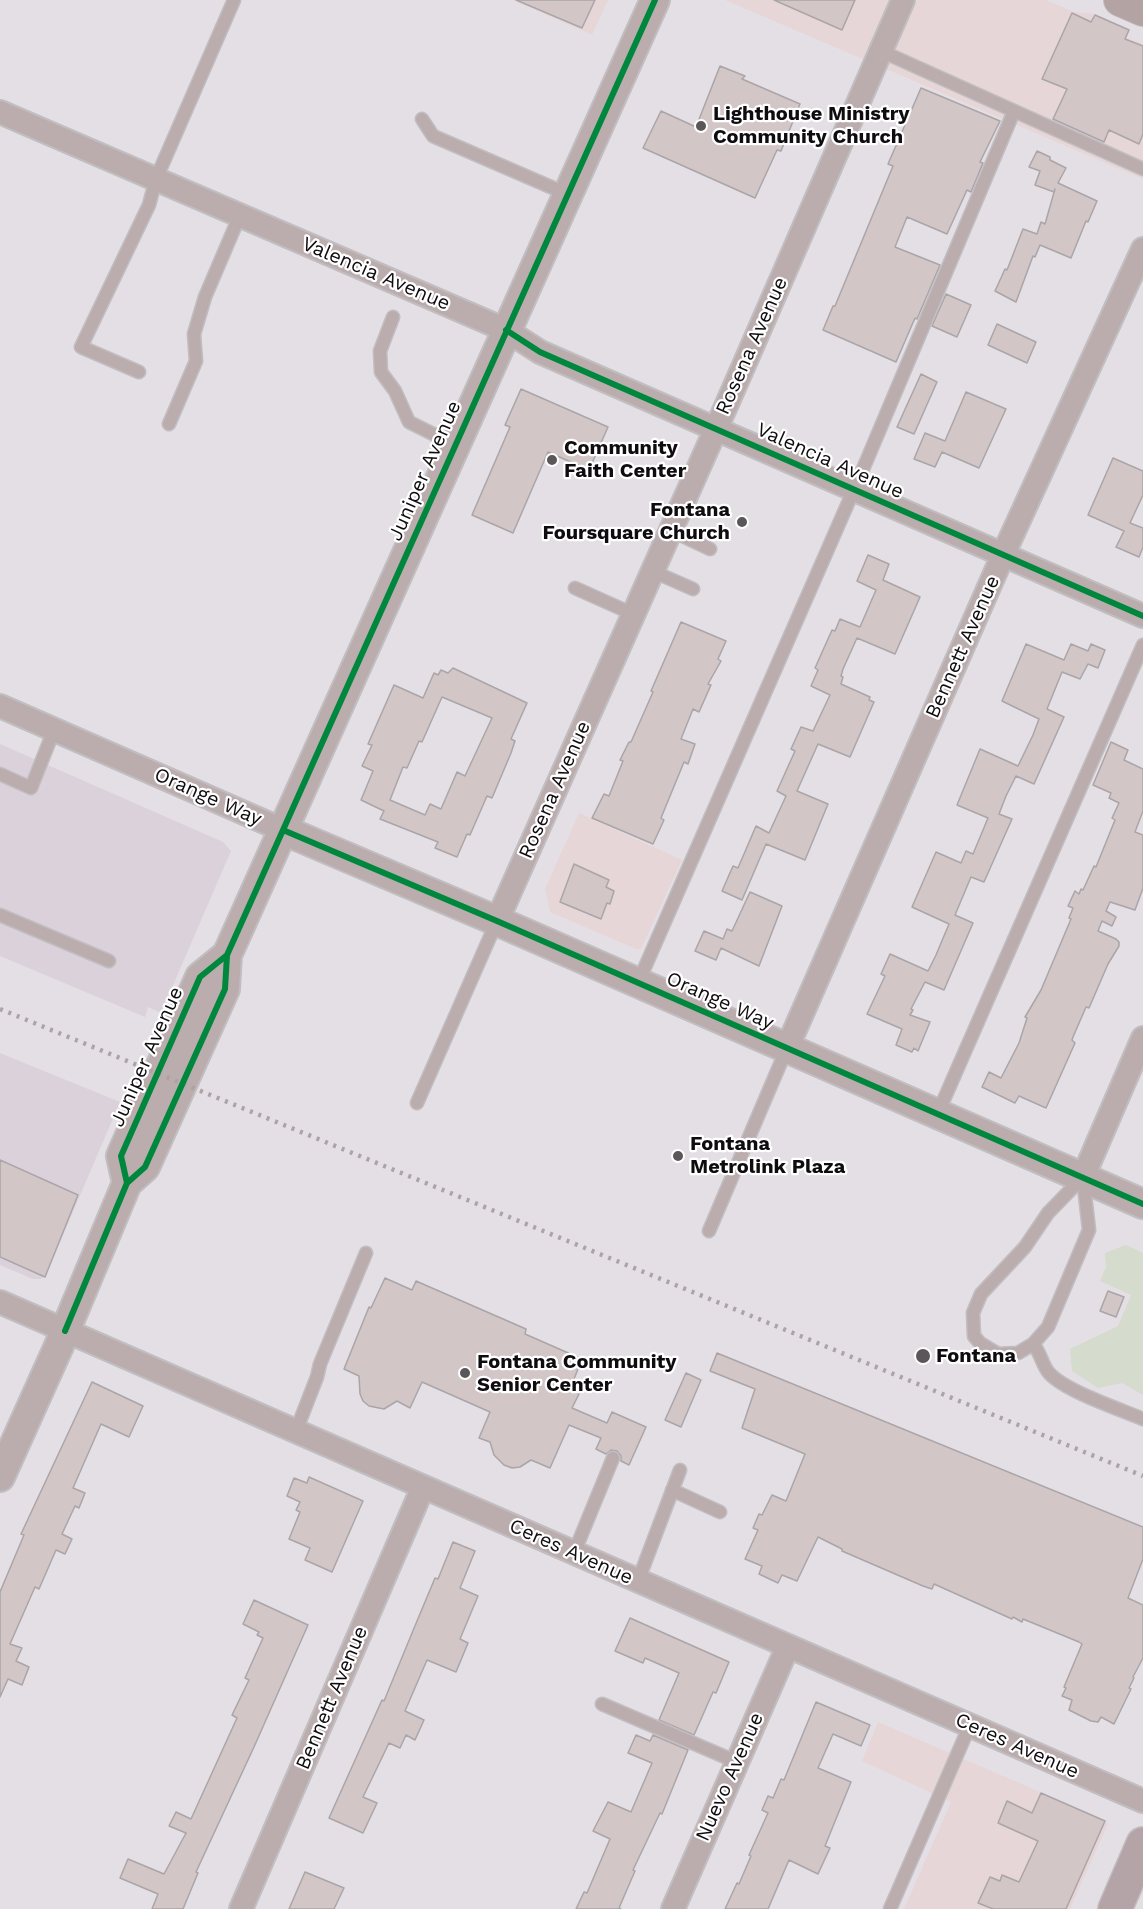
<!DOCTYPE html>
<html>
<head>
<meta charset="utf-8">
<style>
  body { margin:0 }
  canvas { display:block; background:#e4dfe4 }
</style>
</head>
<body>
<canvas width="1143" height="1909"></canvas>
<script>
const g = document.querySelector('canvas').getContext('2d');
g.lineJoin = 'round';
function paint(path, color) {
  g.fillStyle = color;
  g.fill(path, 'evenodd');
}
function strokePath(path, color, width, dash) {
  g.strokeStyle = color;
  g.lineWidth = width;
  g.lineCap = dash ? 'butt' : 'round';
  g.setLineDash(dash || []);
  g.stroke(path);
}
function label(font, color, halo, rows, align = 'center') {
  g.font = font + ' "Work Sans",sans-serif';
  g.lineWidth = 4.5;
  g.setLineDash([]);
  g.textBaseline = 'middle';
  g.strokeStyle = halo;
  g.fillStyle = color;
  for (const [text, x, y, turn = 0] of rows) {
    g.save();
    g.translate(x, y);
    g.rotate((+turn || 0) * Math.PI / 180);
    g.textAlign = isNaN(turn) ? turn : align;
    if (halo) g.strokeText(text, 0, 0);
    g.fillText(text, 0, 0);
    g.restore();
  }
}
paint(new Path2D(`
  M513 0H608L592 35Z
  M725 0H1046L1074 12 1095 14 1130 29 1127 38 1143 44V179Z
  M579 813 682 860 641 949H636L550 912 545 889Z
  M878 1722 1105 1820 1108 1824 1070 1909H904L951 1802 862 1761Z`), '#e7d6d7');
paint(new Path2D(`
  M0 744 223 842 231 851 161 1013 148 1007 145 1017 0 956Z
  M0 1053 120 1102 46 1275 41 1279H33L0 1265Z`), '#dbd1da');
paint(new Path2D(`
  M1126 1245 1143 1253V1395L1122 1383 1098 1388 1072 1371 1070 1349 1118 1326 1131 1295 1100 1281 1106 1267 1105 1253Z`), '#d5dbcd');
const building = new Path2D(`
  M516 0H595L582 28Z
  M774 0H855L842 30Z
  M1072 13 1091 22 1095 15 1129 30 1125 39 1143 46V134L1139 144 1109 130 1104 142 1053 119 1067 89 1042 79Z
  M720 66 745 76 742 79 800 104 781 151 777 150 755 198 643 148 661 111 696 127Z
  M921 88 1000 121 980 162 983 163 971 192 967 190 947 234 907 217 895 247 940 265 917 319 915 318 896 362 823 330 833 306H835L893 166 888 164Z
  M1037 151 1050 157V160L1066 168 1058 183 1097 201 1088 222 1086 221 1071 258 1040 245 1035 257 1033 256 1016 302 995 291 1005 269 1007 270 1023 229 1037 234 1041 222 1045 224 1055 189 1054 192 1035 185 1040 171 1029 167Z
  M946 294 971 305 957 337 932 326Z
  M997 324 1036 342 1027 363 988 345Z
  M921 374 937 382 914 434 897 427Z
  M521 389 608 427 589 470 548 452 513 533 472 515 510 427 505 425Z
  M966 392 1006 409 979 468 942 452 935 467 914 459 925 433 945 441Z
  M1113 458 1143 471V495L1130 523 1143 528V547L1139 557 1116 547 1124 531 1088 515Z
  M868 555 889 564 883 580 920 597 895 654 857 638 843 669 841 676 843 677 841 684 870 697 869 700 874 702 850 757 818 744 797 791 828 804 805 860 766 844 742 900 722 891 733 866 738 868 756 826 769 833 786 796 777 791 795 751 791 749 801 727 813 731 830 695 811 686 818 670 815 668 832 630 835 631 840 619 860 627 876 590 857 581Z
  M681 622 726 641 718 659 721 661 708 684 711 685 699 712 693 709 681 739 695 744 688 764 684 762 661 818 664 820 653 844 592 818 604 794 609 796 623 761 620 760 629 742H631L653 692 651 691Z
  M1026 644 1064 660 1071 644 1088 651 1091 644 1105 650 1098 668 1088 664 1080 679 1062 672 1047 709 1064 717 1034 784 1016 776 1006 796 999 814 1012 819 984 882 971 877 955 915 973 923 944 990 925 982 911 1009 913 1010 910 1015 930 1022 918 1051 914 1048 912 1052 896 1045 902 1029 867 1014 885 976 881 974 890 954 928 971 936 955 949 924 912 907 936 852 961 863 966 851 973 854 988 818 957 805 980 749 1018 766 1033 735 1039 719 1002 701Z
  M453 668 527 703 511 739 515 741 511 753 492 798 487 796 470 835 467 834 457 857 435 848 438 842 380 819 384 811 361 800 373 771 362 766 372 745 368 744 394 685 423 698 434 673 438 675 441 670 448 673ZM442 697 492 718 465 776 457 772 441 809 430 804 425 815 390 800 403 767 407 768 419 741 422 742Z
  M1111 742 1128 750 1124 760 1143 769V811L1135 832 1143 835V888L1135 910 1110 902 1106 911 1116 917 1112 926 1102 921 1098 931 1116 939 1119 942V946L1108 964 1089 1008 1086 1007 1073 1037 1072 1040 1075 1043 1046 1108 1019 1096 1015 1103 982 1087 989 1072 1001 1078 1019 1043 1027 1018 1025 1017 1041 990 1071 919 1069 918 1073 908 1068 906 1075 891 1079 894 1081 889 1083 890 1094 866 1096 867 1115 820 1112 818 1119 803 1109 798 1111 793 1093 785Z
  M574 864 609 880 606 887 614 891 610 904 607 903 601 919 560 902Z
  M750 892 782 906 759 966 721 948 716 960 695 951 704 931 723 939 727 929 732 931Z
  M0 1160 78 1195 45 1277 0 1257Z
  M385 1278 412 1290 416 1281 526 1329 525 1334 582 1359 572 1384 582 1388 572 1408 607 1423 612 1412 646 1427 629 1465 621 1461V1456L617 1451 611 1450 606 1454 596 1449 601 1438 569 1425 550 1468 531 1460 520 1467 512 1468 504 1465 494 1455 490 1442 479 1438 490 1412 422 1382 410 1408 397 1401 384 1409 369 1406 363 1401 360 1394 359 1376 344 1369 369 1307 371 1308Z
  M1108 1291 1124 1297 1116 1317 1100 1311Z
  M717 1353 1143 1527V1559L1128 1598 1143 1605V1658L1133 1677 1134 1678 1129 1688 1131 1689 1114 1724 1101 1717 1098 1722 1091 1721 1069 1710 1072 1700 1062 1696 1066 1688 1064 1687 1082 1644 1079 1642 1023 1619 1022 1622 1013 1617 1012 1619 934 1584 932 1589 923 1586 842 1551V1549L818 1537 797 1581 782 1575 778 1583 759 1574 762 1566 745 1559 758 1530 753 1528 759 1514 762 1515 772 1495 786 1501 805 1454 742 1428 755 1389 710 1371Z
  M686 1373 701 1380 681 1427 665 1420Z
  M92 1382 143 1406 129 1437 101 1424 73 1488 85 1493 79 1508 75 1506 62 1534 72 1539 65 1554 56 1550 39 1589 35 1587 10 1644 22 1648 16 1661 29 1667 22 1685 8 1679 0 1697V1592L24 1535 21 1534Z
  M309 1477 363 1501 332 1572 305 1560 310 1548 289 1539 300 1512 296 1510 300 1502 287 1496 294 1478 307 1483Z
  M453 1542 475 1551 460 1588 478 1596 460 1639 468 1643 456 1672 427 1660 405 1711 424 1720 415 1740 406 1735 400 1748 389 1743 363 1797 377 1803 363 1833 329 1818 382 1700 384 1701 417 1621 435 1578 438 1579Z
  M254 1600 308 1625 254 1747 196 1872 198 1873 183 1909H152L158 1894 120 1878 128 1859 164 1874 186 1833 169 1826 176 1812 191 1819 237 1718 232 1715 249 1680 245 1678 263 1638 257 1635 259 1632 243 1624Z
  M630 1618 729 1662 716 1693 713 1692 694 1735 659 1720 679 1673 645 1658 643 1663 615 1651Z
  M816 1702 870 1725 861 1746 833 1734 818 1768 851 1782 825 1846 830 1848 818 1874 789 1860 768 1909H725L737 1883 739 1884 751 1856 749 1855 768 1813 762 1810 768 1796 773 1798 781 1779 784 1780Z
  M636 1735 650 1741 653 1735 688 1750 662 1814 660 1813 633 1870 635 1871 619 1908 621 1909H576L584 1892 587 1893 610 1839 593 1831 608 1802 631 1812 652 1763 628 1753Z
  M1041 1793 1105 1821 1066 1909H993L978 1903 990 1877 1000 1881 1002 1875 1019 1882 1038 1841 998 1823 1007 1801 1032 1813Z
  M305 1872 344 1888 334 1909H289Z`);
paint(building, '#d2c6c7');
strokePath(building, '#aaa5a8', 1.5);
const service = new Path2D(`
  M881 51 1143 169
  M422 119 433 136 567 194
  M393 317 380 351 381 372 395 391 409 422 455 445
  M139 372 81 347 149 205 156 179 234 0
  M169 424 196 361 194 334 205 297 240 215
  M670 530 710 549
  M652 571 693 589
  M575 588 633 614
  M0 774 31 788 54 730
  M0 915 109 961
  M638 983 866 462 1014 111
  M417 1103 497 921
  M938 1113 1143 645
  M1083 1177 1089 1230 1048 1327 1033 1344 1018 1353 998 1354 980 1343 974 1336 973 1313 981 1294 1025 1247 1048 1213Z
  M709 1231 787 1048
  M1033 1344C1041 1353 1042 1365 1049 1373 1065 1391 1119 1409 1143 1419
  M296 1431 317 1377 320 1364 366 1253
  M672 1490 720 1512
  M574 1553 613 1458
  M638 1581 680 1470
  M602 1704 737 1762
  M890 1909 970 1725`);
const minor = new Path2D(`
  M0 112 506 330 540 352 1143 616
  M0 706 283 830
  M497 921 727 404 903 0
  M787 1048 1003 555 1143 249
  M1083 1177 1143 1038
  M0 1302 1143 1801
  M241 1909 423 1487
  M673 1909 788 1646`);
const tertiary = new Path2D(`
  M283 830 497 921 1143 1204
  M127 1183 121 1156 200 977 227 955
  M0 1477 58 1348 127 1183 145 1167 225 989 227 955 655 0`);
const secondary = new Path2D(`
  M1120 0 1143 10`);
const primary = new Path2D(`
  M1115 1909 1143 1844`);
strokePath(service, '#c1bec1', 15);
strokePath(minor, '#c1bec1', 26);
strokePath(tertiary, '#c1bec1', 32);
strokePath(secondary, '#c1bec1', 34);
strokePath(primary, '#c1bec1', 36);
strokePath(service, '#bbadae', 12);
strokePath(minor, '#bbadae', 22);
strokePath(tertiary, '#bbadae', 28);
strokePath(secondary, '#b3a3a3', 32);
strokePath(primary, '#b5a4a7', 33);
strokePath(new Path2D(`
  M0 1009 1143 1476`), '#aca3a5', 4.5, [3, 6]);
strokePath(new Path2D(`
  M506 330 540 352 1143 616
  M283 830 497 921 1143 1204
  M127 1183 121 1156 200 977 227 955
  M65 1331 127 1183 145 1167 225 989 227 955 655 0`), '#00873e', 6);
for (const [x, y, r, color] of [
  [701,126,6,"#5a565a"],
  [552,460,6,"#5a565a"],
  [742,522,6,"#5a565a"],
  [678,1156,6,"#5a565a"],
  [923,1356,8,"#5a565a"],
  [465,1373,6,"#5a565a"]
]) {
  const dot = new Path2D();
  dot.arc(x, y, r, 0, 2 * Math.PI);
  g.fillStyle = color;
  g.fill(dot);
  strokePath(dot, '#fff', 2);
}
label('bold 20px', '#0f0c0f', '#fff', [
  ["Lighthouse Ministry",713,114],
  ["Community Church",713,137],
  ["Community",564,448],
  ["Faith Center",564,471],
  ["Fontana",730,510,"right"],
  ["Foursquare Church",730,533,"right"],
  ["Fontana",690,1144],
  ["Metrolink Plaza",690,1167],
  ["Fontana",936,1356],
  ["Fontana Community",477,1362],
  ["Senior Center",477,1385]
], 'left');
label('20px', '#0f0c0f', '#fff', [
  ["Valencia Avenue",376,274,23],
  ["Rosena Avenue",752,346,-66],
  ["Valencia Avenue",830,461,24],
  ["Juniper Avenue",425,471,-66],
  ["Bennett Avenue",963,647,-66],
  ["Rosena Avenue",555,790,-66],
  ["Orange Way",208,797,24],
  ["Orange Way",720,1001,24],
  ["Juniper Avenue",147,1057,-66],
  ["Ceres Avenue",571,1552,24],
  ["Bennett Avenue",332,1698,-67],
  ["Ceres Avenue",1017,1746,24],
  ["Nuevo Avenue",730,1777,-66]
]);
</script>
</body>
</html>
